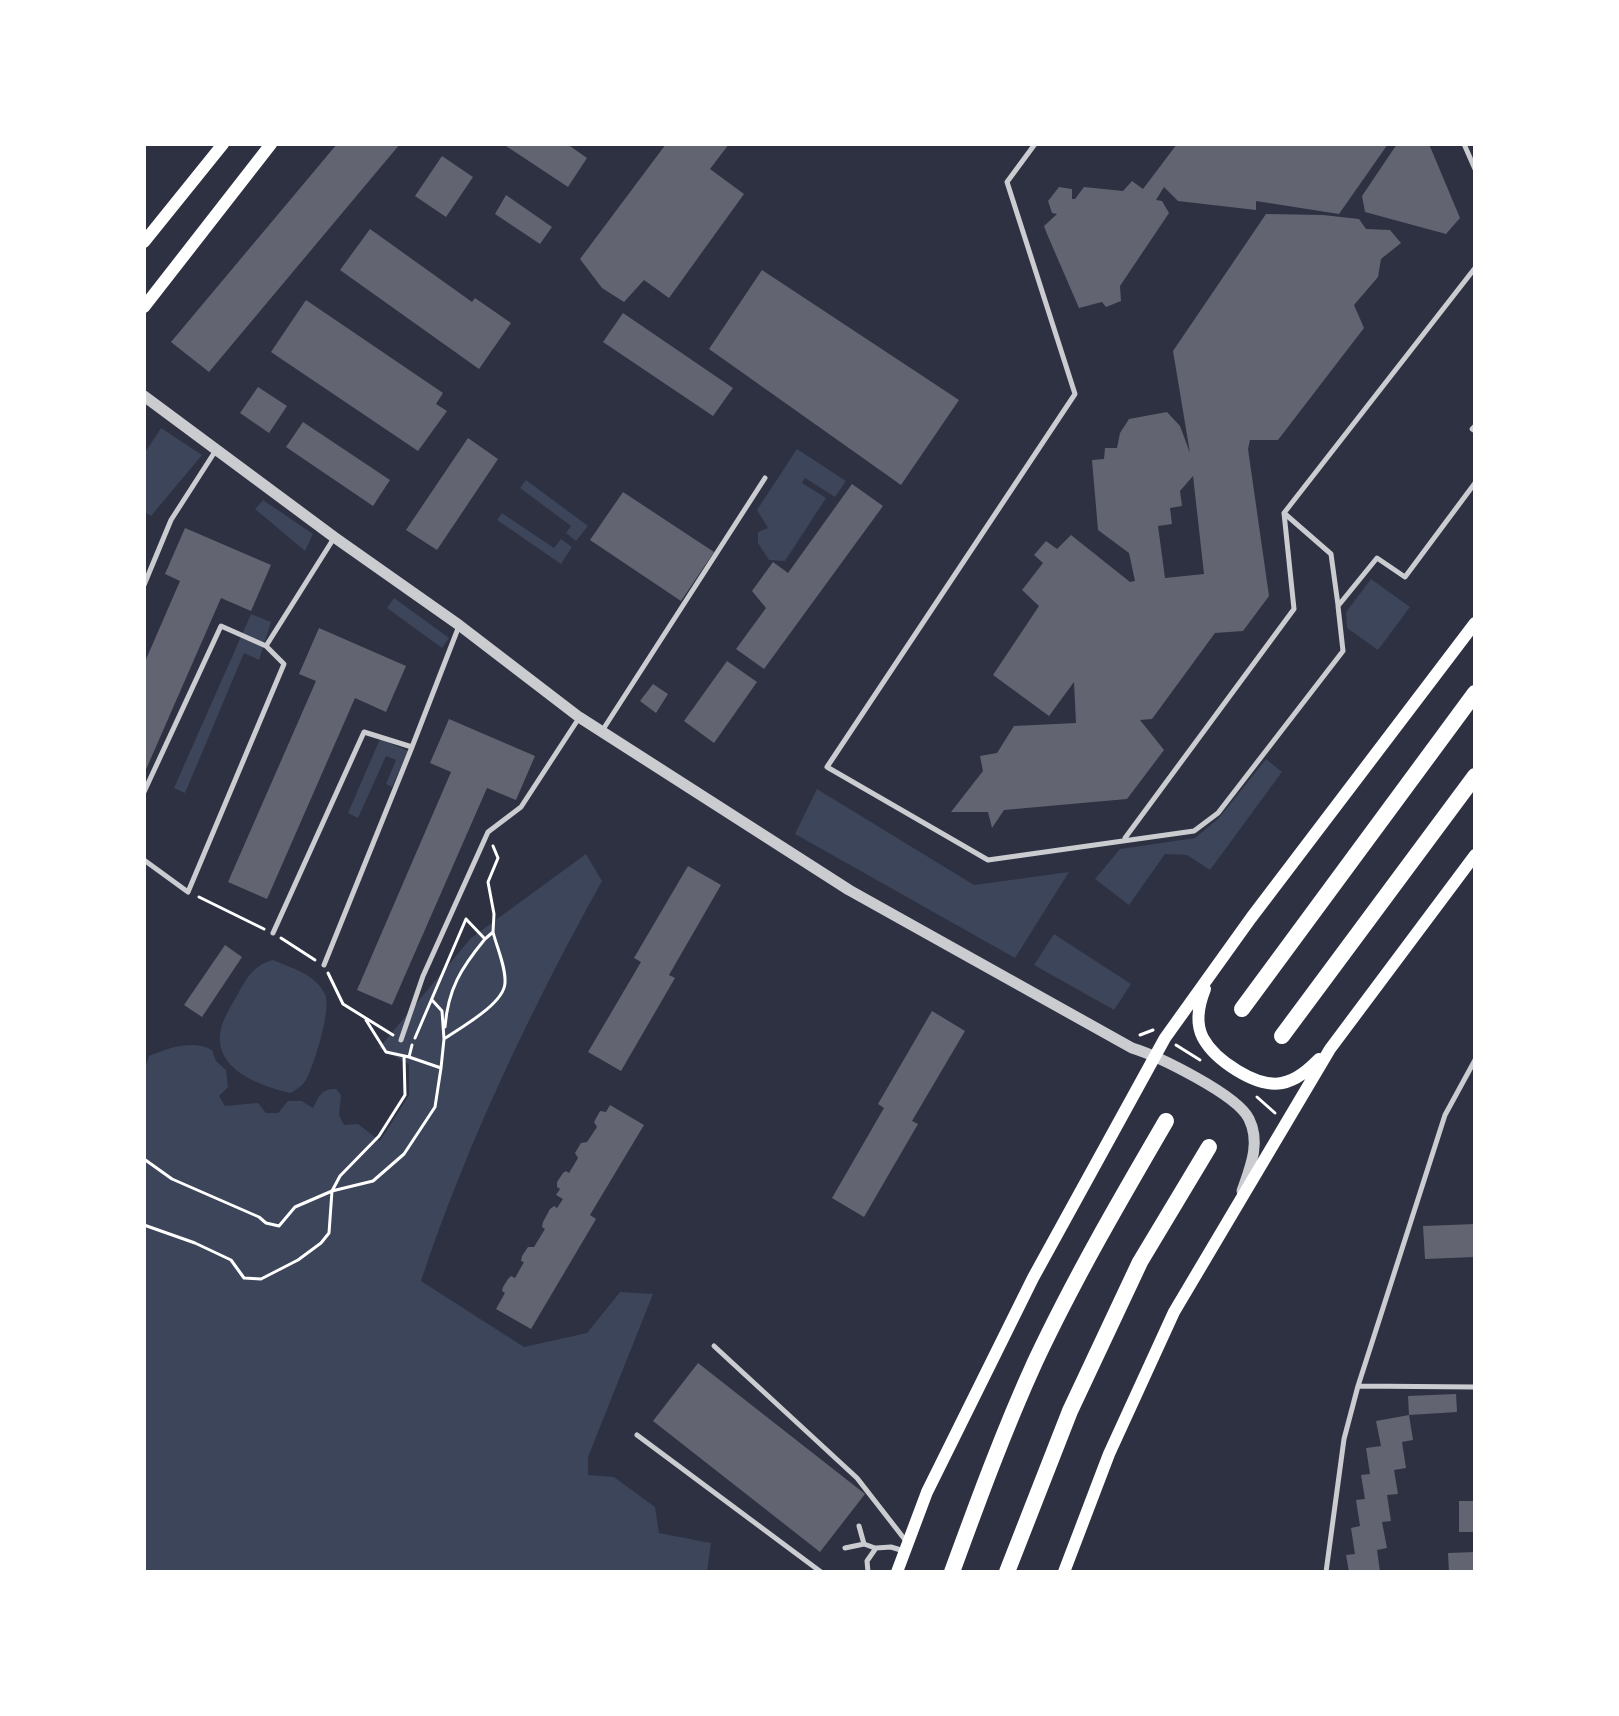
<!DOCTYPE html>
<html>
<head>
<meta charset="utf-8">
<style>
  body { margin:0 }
  #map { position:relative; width:1619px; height:1716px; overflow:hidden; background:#2d3142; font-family:Montserrat,sans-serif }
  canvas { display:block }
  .frame { position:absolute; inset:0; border:146px solid #fff; pointer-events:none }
</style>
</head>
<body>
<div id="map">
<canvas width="1619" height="1716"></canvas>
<div class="frame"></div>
</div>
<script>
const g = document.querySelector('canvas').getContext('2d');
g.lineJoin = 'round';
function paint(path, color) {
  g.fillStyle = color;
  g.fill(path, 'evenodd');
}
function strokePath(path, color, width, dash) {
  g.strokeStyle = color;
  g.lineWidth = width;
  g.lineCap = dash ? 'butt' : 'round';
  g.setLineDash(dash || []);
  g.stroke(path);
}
paint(new Path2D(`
  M161 428 202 455 151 516 144 512V454Z
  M797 449 846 481 835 497 805 478 802 483 826 498 785 561 769 560 758 543V532L768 528 757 510Z
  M526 480 588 526 576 541 566 533 571 526 520 488Z
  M263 500 313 534 305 551 255 509Z
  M502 513 554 548 561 539 572 547 561 564 497 520Z
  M1371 579 1410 607 1378 650 1347 628 1346 612Z
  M394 598 449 638 442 648 387 608Z
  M251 614 271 622 259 660 244 653 185 793 174 788Z
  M380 739 408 751 392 787 386 784 396 760 386 756 358 818 348 813Z
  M1266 759 1282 772 1210 870 1187 855 1165 854 1129 905 1095 879 1120 849 1195 838 1219 818Z
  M817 789 974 885 1069 872 1015 958 795 834Z
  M586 854 602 881C531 1009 467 1143 421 1281L524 1347 587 1333 620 1292 653 1294 588 1457V1475L614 1477 655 1507 659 1533 711 1543 707 1572H402L398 1570 397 1572H144V1071L149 1056C167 1048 194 1039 212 1050L216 1061 226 1070 228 1087 219 1096 225 1106 258 1103 266 1113H278L288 1101H302L313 1108C319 1096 322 1088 336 1089L341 1095 339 1115 344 1125 358 1124 380 1141 409 1095V1064L379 1048 471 938Z
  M1054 934 1131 984 1114 1010 1034 965Z
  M273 960C292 968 315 974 325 994 332 1008 314 1066 306 1080 302 1086 297 1089 291 1093 263 1087 216 1071 220 1034 222 1019 231 1006 238 994 247 977 254 965 273 960Z`), '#3c4559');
paint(new Path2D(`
  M337 144H400L209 372 171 342Z
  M503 144H567L587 158 568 187Z
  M666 144H729L710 169 744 194 669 298 644 280 624 302 602 288 580 259Z
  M1177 144H1388L1339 214 1256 201V210L1178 201 1164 187 1156 200 1162 201 1169 213 1120 286 1121 301 1106 307 1102 302 1079 308 1047 234 1044 226 1057 214 1052 213 1048 201 1059 187 1072 189V199H1075L1084 187 1123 191 1132 181 1143 189Z
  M1397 144H1429L1460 218 1446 234 1365 212 1362 196Z
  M442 156 473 177 446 217 415 196Z
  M506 195 552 227 540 244 495 214Z
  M1266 214 1323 215 1359 219 1366 229 1390 230 1401 243 1381 259 1378 277 1354 305 1364 328 1278 440H1250L1248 449 1269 596 1243 631 1215 633 1152 719 1140 720 1164 750 1127 799 1004 810 992 828 988 812H951L983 771 980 756 997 753 1014 726 1076 723 1074 682 1049 716 993 675 1039 606 1022 590 1043 563 1034 555 1046 541 1057 549 1071 535 1130 582 1135 581 1129 553 1098 530 1092 460 1104 459 1105 448H1117L1120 433 1129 419 1167 412 1180 426 1190 453 1173 351ZM1193 476 1204 574 1165 578 1158 526 1172 524 1170 508 1182 506 1180 491Z
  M370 229 472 302 475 298 511 323 479 369 340 270Z
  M762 270 959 400 901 485 709 349Z
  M306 300 443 393 436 404 447 411 418 451 271 352Z
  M623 313 733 388 713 416 603 342Z
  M258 387 287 406 269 433 240 413Z
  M303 422 390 480 373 506 286 447Z
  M468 438 498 459 437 550 406 530Z
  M852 484 883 506 764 669 736 649 766 608 752 591 773 562 788 573Z
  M623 492 714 552 681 601 590 540Z
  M185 528 271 565 251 611 221 598 144 774V664L180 581 165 574Z
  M319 628 406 666 386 712 355 698 267 899 228 882 316 681 299 674Z
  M727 661 757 682 714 743 684 721Z
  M653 684 668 694 656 713 640 701Z
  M449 719 535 756 516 800 487 788 392 1005 357 990 451 772 430 763Z
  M688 866 721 885 669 975 675 978 621 1071 588 1052 641 962 634 958Z
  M225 945 242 957 202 1017 184 1005Z
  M932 1011 965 1031 912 1121 918 1124 864 1217 832 1198 884 1108 878 1104Z
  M610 1105 644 1125 590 1215 596 1219 531 1329 496 1309 505 1293 502 1291 503 1287 508 1279 511 1276 515 1278 524 1262 521 1261 522 1256 528 1247H534L545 1229 542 1227 543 1222 550 1209 554 1206 557 1208 563 1199 556 1195 560 1189 557 1187V1182L563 1173 566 1171 569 1173 578 1158 575 1153 581 1143 587 1142 597 1127 594 1122 600 1111 606 1112Z
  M1475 1224V1257L1425 1259 1423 1226Z
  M698 1363 865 1494 820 1552 653 1421Z
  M1456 1394 1457 1412 1409 1415 1413 1440 1402 1442 1406 1468 1394 1470 1398 1494 1387 1495 1391 1521 1382 1522 1387 1548 1377 1550 1380 1572H1349L1346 1555 1355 1554 1351 1528 1360 1526 1356 1500 1365 1499 1361 1475 1370 1474 1366 1448 1381 1446 1376 1421 1409 1415 1408 1396Z
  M1459 1501H1475V1532H1459Z
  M1475 1552V1572H1449L1448 1553Z`), '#626471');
strokePath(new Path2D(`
  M199 897 264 929
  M281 938 315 960
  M328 973 343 1004 393 1035
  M432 1000 442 1011 444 1039C460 1028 504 1004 505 983 506 967 497 948 493 932
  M366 1020 386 1052 409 1057 412 1045
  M445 1027C448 989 461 968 485 939
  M1140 1035 1153 1030
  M415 1038 466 919 485 939 493 932 494 914 488 882 498 858 493 846
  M1176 1045 1200 1060
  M409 1057 441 1068 444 1039
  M1257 1097 1275 1113
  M144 1159 172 1179 259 1217 266 1223 279 1226 295 1207 332 1191 373 1181 404 1154 435 1107 441 1068
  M144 1225 195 1243 231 1260 244 1278 261 1279 298 1260 321 1243 329 1233 332 1191 340 1176 379 1136 405 1095 404 1056`), '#fff', 3);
strokePath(new Path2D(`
  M1035 144 1007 182 1075 394 827 767 988 860 1194 831 1218 813 1343 651 1338 606 1377 558 1405 577 1475 483
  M1464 144 1475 169
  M1475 426 1472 429 1475 431
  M1284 513 1331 554 1338 605
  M144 585 171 520 216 450
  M602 731 765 478
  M144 792 221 626 266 646
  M1125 838 1294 609 1284 513 1475 268
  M144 860 188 892 284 664 266 646 334 538
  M273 933 364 732 412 747 459 626
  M324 965 412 747
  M401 1040 423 976 488 832 521 807 579 718
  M714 1346 857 1478 906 1541
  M1358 1386 1475 1387
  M637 1435 821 1572
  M859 1526 864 1544
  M845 1548 864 1544 875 1548
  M868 1572 867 1561 876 1548 891 1547 904 1551
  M1326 1572 1344 1439 1358 1386 1445 1115 1475 1060`), '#caccd0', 5);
strokePath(new Path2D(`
  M144 396 334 537 459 625 579 717 849 890 1132 1048C1158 1056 1238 1095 1249 1119 1261 1143 1250 1168 1242 1191`), '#caccd0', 11);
strokePath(new Path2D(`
  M144 242 223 144
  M144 307 271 144
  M1205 989C1199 1004 1195 1023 1203 1038 1215 1060 1256 1088 1282 1083 1297 1080 1308 1070 1319 1059
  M897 1572 927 1492 1033 1278 1165 1038 1251 918 1475 623
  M1064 1572 1109 1454 1174 1312 1330 1049 1475 855`), '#fff', 12);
strokePath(new Path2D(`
  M1242 1009 1475 693
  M1282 1036 1475 776
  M952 1572C978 1501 1004 1430 1035 1362 1074 1279 1120 1200 1166 1121
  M1007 1572 1070 1411 1140 1262 1209 1147`), '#fff', 16);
</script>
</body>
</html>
